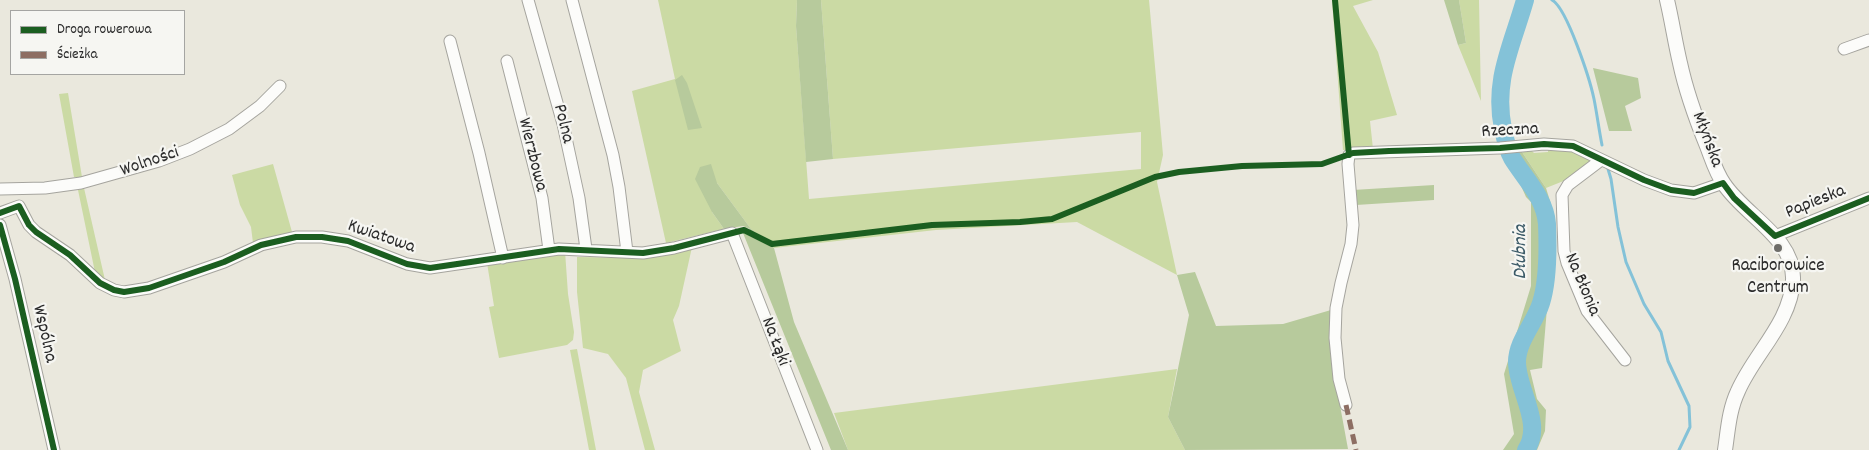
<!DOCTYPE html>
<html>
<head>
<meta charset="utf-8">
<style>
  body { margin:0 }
  #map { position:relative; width:1869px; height:450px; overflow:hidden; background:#eae8dd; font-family:Dekko,sans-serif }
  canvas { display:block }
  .legend { position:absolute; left:10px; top:10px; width:175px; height:65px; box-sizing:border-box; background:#f6f6f2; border:1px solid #a5a5a2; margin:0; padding:6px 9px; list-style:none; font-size:15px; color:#2b2b2b }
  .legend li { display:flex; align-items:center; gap:10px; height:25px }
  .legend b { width:25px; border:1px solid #a5a5a2 }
</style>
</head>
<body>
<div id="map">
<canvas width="1869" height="450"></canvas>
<ul class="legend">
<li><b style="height:6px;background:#1b5e20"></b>Droga rowerowa</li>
<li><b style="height:6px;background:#8d6e63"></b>Ścieżka</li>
</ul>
</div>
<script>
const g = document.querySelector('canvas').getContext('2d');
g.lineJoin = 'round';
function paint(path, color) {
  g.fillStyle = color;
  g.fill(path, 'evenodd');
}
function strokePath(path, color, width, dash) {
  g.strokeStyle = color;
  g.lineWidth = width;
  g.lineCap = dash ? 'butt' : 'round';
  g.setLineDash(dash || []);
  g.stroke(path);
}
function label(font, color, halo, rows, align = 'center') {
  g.font = font + ' Dekko,sans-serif';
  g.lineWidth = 4.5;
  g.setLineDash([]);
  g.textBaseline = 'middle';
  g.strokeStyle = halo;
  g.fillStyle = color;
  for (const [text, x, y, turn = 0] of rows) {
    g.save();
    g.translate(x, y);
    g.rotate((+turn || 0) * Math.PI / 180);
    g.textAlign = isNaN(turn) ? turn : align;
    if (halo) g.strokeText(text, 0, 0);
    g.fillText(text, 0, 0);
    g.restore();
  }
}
paint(new Path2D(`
  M658 0H797L796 26 809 199 1141 169V132L833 159 821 0H1149L1163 155 1157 182 1177 275 1077 222 936 230 774 248 751 229 717 183 712 212 724 229 666 243 632 91 675 79Z
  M1332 0H1373L1353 6 1378 52 1397 115 1370 121 1373 149 1343 150Z
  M1459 0H1479L1481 101 1458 45 1466 43Z
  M68 93 82 177H74L59 94Z
  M1548 149 1571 150 1590 158V162L1566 180 1546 188 1522 152 1531 150 1534 153 1548 152Z
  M273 164 292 232 253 243 251 227 240 205 232 175Z
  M84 188 105 280 96 277 78 190Z
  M692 247 679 306 673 320 681 351 643 370 639 392 655 450H645L626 378 608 354 583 348 577 292V257L642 258Z
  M565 251 568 294 574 332 573 340 567 345 499 358 489 307 494 306 487 263Z
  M577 349 596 450H589L570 350Z
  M1177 369 1168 417 1185 450H848L834 413Z`), '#cbdaa4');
paint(new Path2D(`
  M797 0H821L833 159 806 162 796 26Z
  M1444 0H1459L1466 43 1458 45Z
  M1593 68 1638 78 1641 98 1625 106 1632 131H1609Z
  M682 75 687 83 702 128 688 130 675 80Z
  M1520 151 1522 152 1546 188 1554 214 1552 283 1547 308 1542 368 1530 370 1537 399 1546 410 1545 431 1537 450H1503L1514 434 1504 374 1531 286V202L1526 197 1506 152Z
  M711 164 717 183 751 229 774 248 794 322 848 450H831L743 233 750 229 743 226 724 229 712 212 695 179 700 167Z
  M1434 185V200L1356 205 1353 190Z
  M1195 272 1216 326 1283 324 1331 310 1332 362 1348 449 1185 450 1168 417 1189 315 1177 275Z`), '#b7ca9c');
strokePath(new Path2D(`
  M1552 0C1567 8 1590 80 1594 99 1597 114 1599 130 1602 145
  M1608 169 1611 179 1618 227 1626 262 1644 304 1661 332 1668 361 1689 406 1690 427 1679 450`), '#84c2d8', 3);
strokePath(new Path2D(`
  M1525 0C1512 46 1493 80 1503 129 1505 138 1507 149 1512 158 1525 179 1545 198 1547 224 1548 248 1548 281 1541 303 1535 323 1517 341 1517 362 1517 390 1544 424 1526 450`), '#84c2d8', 18);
const minor = new Path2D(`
  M528 0 563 124 579 198 586 249
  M572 0 613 155 619 187 627 252
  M450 41 479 153 503 258
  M1844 49 1869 40
  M507 61 542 198 549 250
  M1601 160 1568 185 1562 195 1564 251 1567 263 1587 311 1625 360
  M0 189 45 188 81 183 159 161 190 149 229 129 260 106 280 86
  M0 213 19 206 29 225 36 232 70 255 100 283 114 290 124 292 149 288 224 262 261 245 296 237H322L348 241 407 264 430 268 559 249 643 253 674 248 732 233 817 450
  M0 225 15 279 54 450
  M1775 236 1869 198
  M1346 405 1339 379 1335 338 1336 308 1341 283 1351 244 1353 225 1348 164 1349 155 1353 153 1500 148 1544 144 1573 146 1644 180 1671 190 1694 193 1723 183`);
const tertiary = new Path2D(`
  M1667 0C1672 21 1675 42 1680 63 1686 91 1696 119 1707 146 1712 159 1716 173 1724 184 1745 216 1795 238 1793 280 1791 322 1754 354 1738 391 1729 410 1728 430 1725 450`);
strokePath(minor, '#a5a49e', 13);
strokePath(tertiary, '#a5a49e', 16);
strokePath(minor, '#fcfcfa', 11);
strokePath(tertiary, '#fcfcfa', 14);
strokePath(new Path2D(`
  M1346 405 1356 450`), '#8d6e63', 5, [10, 5]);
strokePath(new Path2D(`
  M1335 0 1349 155
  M0 213 19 206 29 225 36 232 70 255 100 283 114 290 124 292 149 288 224 262 261 245 296 237H322L348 241 407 264 430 268 559 249 643 253 674 248 744 230 772 244 932 225 1020 222 1052 219 1155 177 1179 172 1242 166 1322 164 1353 153 1389 151 1500 148 1544 144 1573 146 1644 180 1671 190 1694 193 1723 183 1734 198 1775 236 1869 198
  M0 225 15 279 54 450`), '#1b5e20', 6);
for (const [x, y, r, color] of [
  [1778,248,5,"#6e6d69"]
]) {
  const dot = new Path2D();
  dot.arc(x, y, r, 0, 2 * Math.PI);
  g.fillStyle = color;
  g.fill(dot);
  strokePath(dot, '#f6f6f2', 2);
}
label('19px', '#2b2b2b', '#f6f6f2', [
  ["Polna",562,124,76],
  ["Rzeczna",1510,132,-3],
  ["Młyńska",1706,140,69],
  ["Wierzbowa",531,155,76],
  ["Wolności",150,163,-19],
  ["Papieska",1816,203,-22],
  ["Kwiatowa",381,238,19],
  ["Na Błonia",1581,285,67],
  ["Wspólna",43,334,77],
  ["Na Łąki",774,342,69]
]);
label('19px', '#2b2b2b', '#f6f6f2', [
  ["Raciborowice",1778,267],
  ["Centrum",1778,289]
]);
label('italic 20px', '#3b5a67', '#f6f6f2', [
  ["Dłubnia",1522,252,-90]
]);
</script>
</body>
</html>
